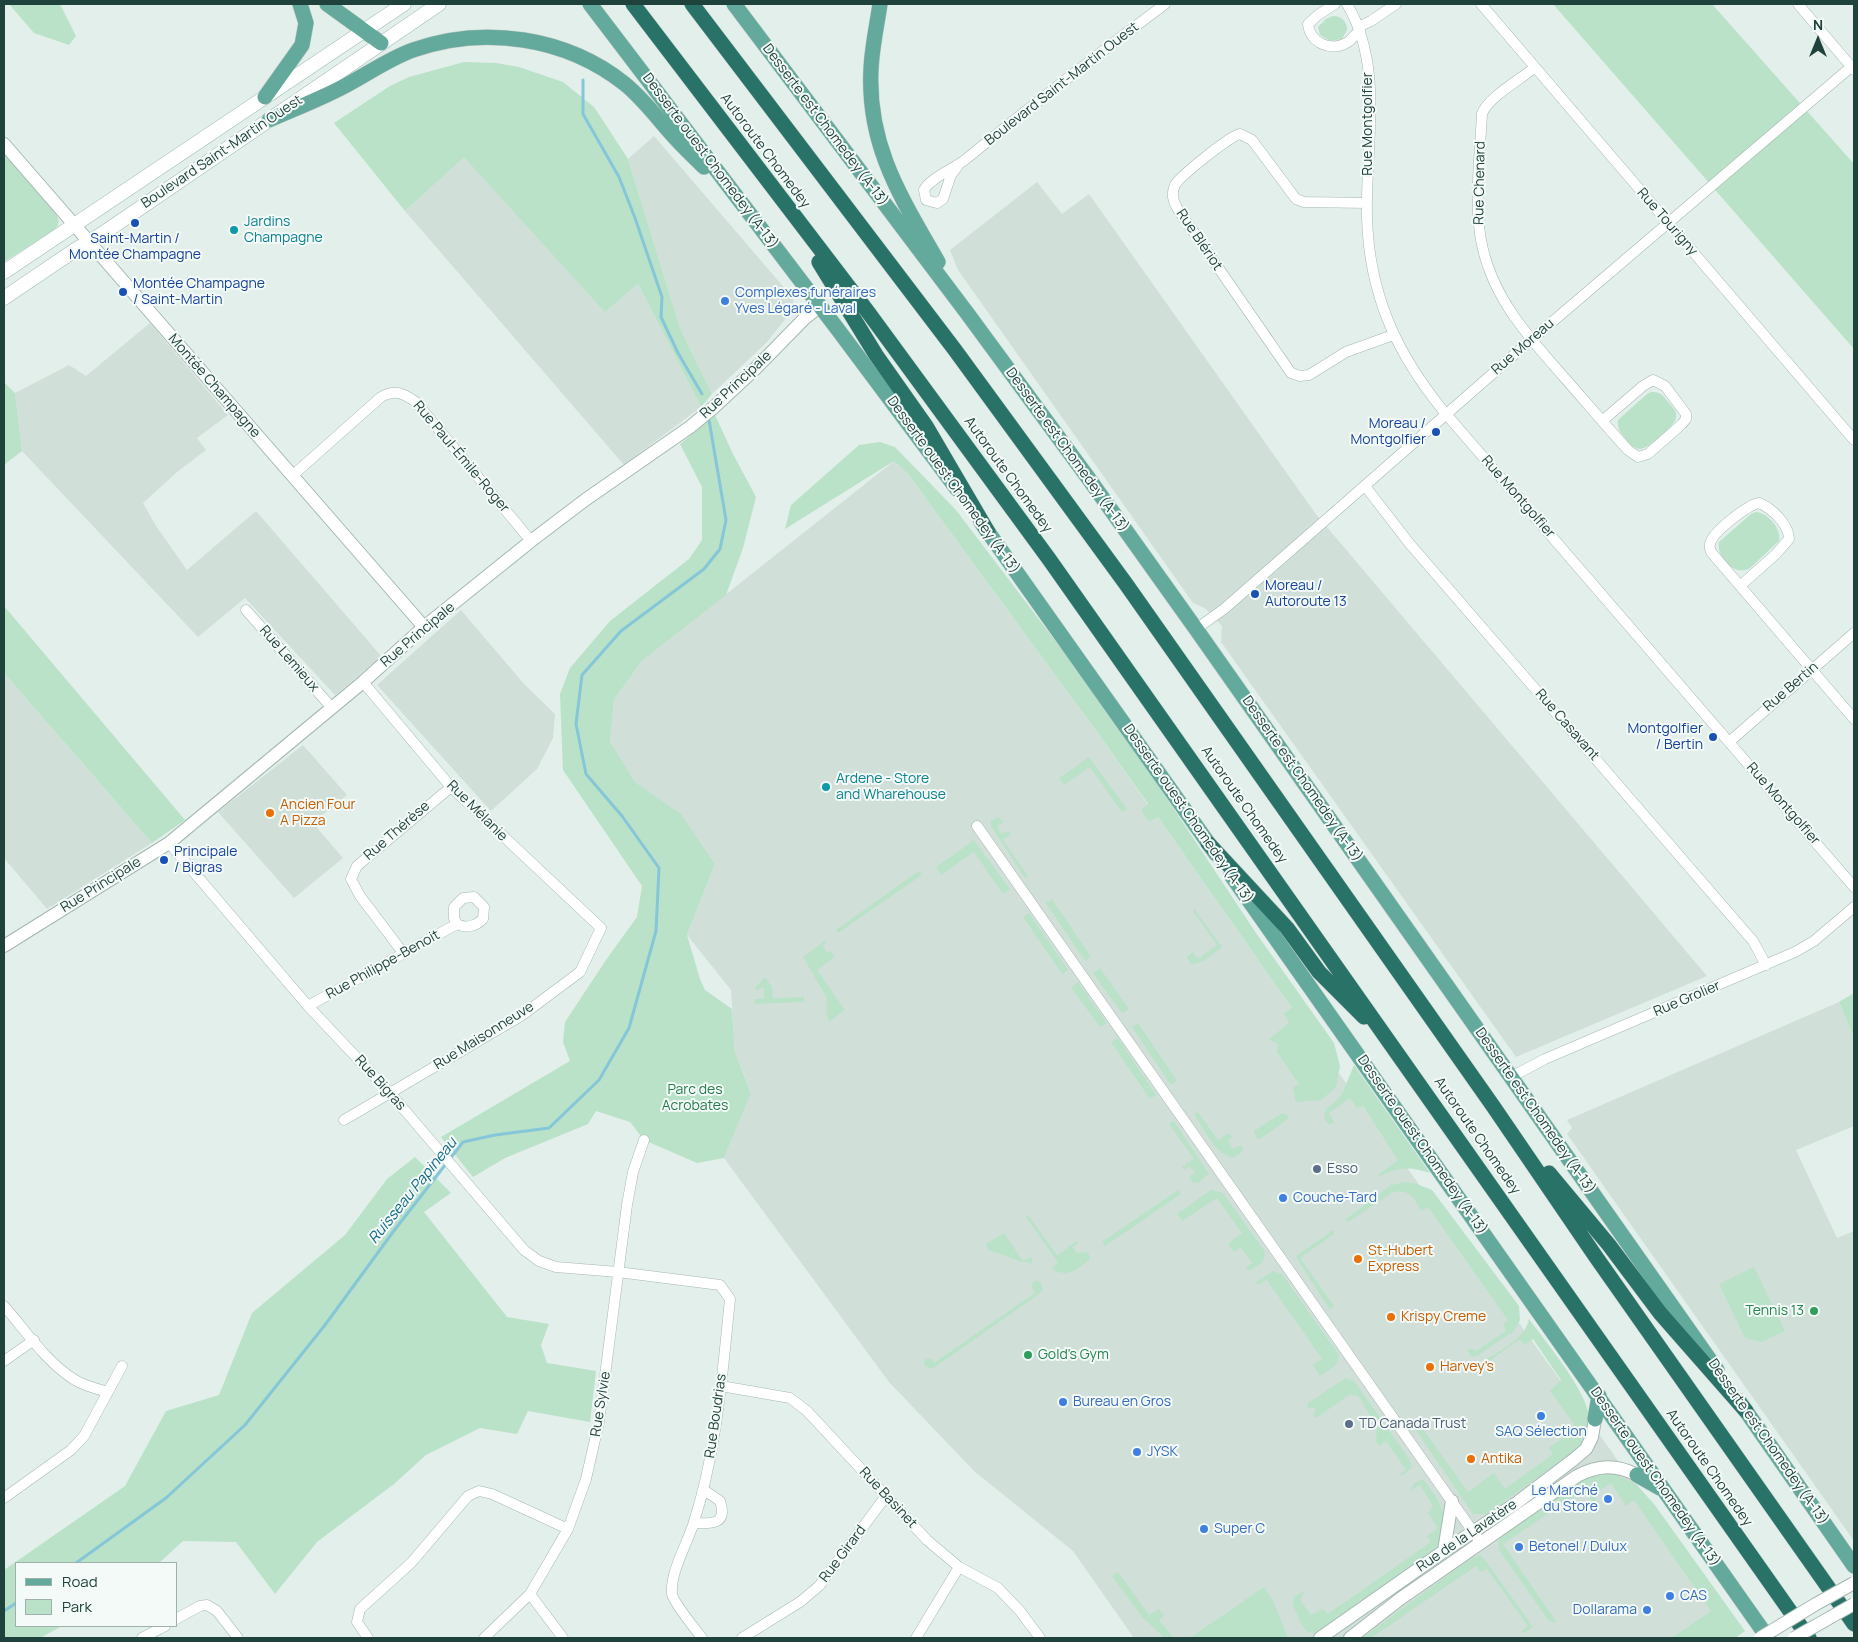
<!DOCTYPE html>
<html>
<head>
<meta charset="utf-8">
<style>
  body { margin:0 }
  #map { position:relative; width:1858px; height:1642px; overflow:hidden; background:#e3efea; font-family:Manrope,sans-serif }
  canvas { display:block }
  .frame { position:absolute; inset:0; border:5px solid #20423c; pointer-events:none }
  .legend { position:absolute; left:15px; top:1562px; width:162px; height:65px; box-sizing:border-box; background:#f4faf8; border:1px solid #9fb0ad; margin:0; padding:6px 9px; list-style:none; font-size:15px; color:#20423c }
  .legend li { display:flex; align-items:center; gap:10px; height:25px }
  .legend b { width:25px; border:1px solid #9fb0ad }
  .north { position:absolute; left:1793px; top:15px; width:50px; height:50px; -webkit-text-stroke:4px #f4faf8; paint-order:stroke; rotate:0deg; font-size:14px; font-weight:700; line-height:20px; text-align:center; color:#20423c }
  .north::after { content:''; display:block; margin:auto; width:18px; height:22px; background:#20423c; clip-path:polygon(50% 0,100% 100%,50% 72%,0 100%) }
</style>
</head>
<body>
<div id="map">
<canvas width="1858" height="1642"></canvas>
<div class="frame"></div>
<ul class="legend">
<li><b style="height:6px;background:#63a99c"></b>Road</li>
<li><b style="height:14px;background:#bae2c8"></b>Park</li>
</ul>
<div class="north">N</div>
</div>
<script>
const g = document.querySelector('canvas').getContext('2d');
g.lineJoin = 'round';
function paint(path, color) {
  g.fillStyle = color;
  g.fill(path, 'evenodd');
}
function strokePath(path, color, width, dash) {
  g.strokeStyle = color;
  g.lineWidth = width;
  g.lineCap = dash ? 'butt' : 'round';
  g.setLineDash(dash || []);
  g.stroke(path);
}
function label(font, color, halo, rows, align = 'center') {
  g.font = font + ' Manrope,sans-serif';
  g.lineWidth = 4;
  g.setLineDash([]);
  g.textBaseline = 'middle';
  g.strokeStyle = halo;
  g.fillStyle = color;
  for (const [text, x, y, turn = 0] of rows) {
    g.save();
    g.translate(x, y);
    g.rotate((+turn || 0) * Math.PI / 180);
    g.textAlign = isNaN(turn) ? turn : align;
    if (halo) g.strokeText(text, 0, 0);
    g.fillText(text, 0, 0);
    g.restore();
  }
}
paint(new Path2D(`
  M654 136 793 298 794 308 767 342 712 394 680 328 628 159Z
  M464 156 605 311 638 284 701 407 624 465 405 211Z
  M1037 182 1062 214 1089 194 1315 513 1707 976 1516 1057 1221 642 1222 626 1205 608 1193 603 958 270 950 250Z
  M150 323 228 415 197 438 206 450 177 472 143 503 156 526 187 570 256 511 382 657 335 695 245 598 198 637 22 451 15 393 69 365 86 376Z
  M894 461 908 474 1097 732 1148 805 1149 822 1158 817 1292 1008 1609 1448 1736 1630 1724 1638H1134L1073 1551 974 1471 889 1382 724 1158 751 1092 735 1052 731 990 687 935 715 864 681 815 635 782 610 741 614 700 642 661Z
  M461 610 524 684 555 714 553 738 537 769 491 811 377 685Z
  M4 673 152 843 47 909 4 858Z
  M303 745 347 795 313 823 343 858 294 898 218 812Z
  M1839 1002 1854 1038V1126L1796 1150 1837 1238 1854 1231V1541L1567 1134 1572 1128 1567 1120Z`), '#d1dfd9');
paint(new Path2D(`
  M9 4H60L76 36 69 45 34 33Z
  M1553 4H1712L1854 164V349Z
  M1333 16C1341 16 1347 21 1347 30L1342 39 1330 41 1320 35 1318 27 1326 19Z
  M464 62 496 63 519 67 563 82 594 107 602 119 628 159 680 328 712 394 701 407 638 284 605 312 464 157 405 211 334 123 390 86 409 77Z
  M4 153 55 213C60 220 60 225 54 230L4 262Z
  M4 382 15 393 22 451 4 465Z
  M1651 392C1661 391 1664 397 1670 404 1673 408 1677 411 1676 417 1676 425 1648 449 1640 449 1632 448 1629 443 1625 438 1620 432 1617 428 1618 420L1647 394Z
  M715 415 733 454 756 497 743 548 726 595 642 661 614 700 610 741 635 782 681 814 715 864 687 935 700 979 705 990 732 1009 735 1052 751 1093 724 1158 697 1163 644 1140 630 1122 596 1111 588 1124 505 1158 473 1177 441 1137 570 1061 563 1042 565 1022 606 960 637 917 642 886 563 770 560 694 570 668 610 621 689 559 702 540V487L680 444Z
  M880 442 895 447 956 510 1113 717 1256 933 1334 1043 1340 1066 1336 1087 1321 1100 1296 1102 1293 1088 1299 1084 1277 1052 1278 1044 1269 1039 1289 1023 1284 1013 1292 1008 1158 817 1149 822 1141 810 1148 804 1097 732 908 474 894 461 785 529 791 505 859 445Z
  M1756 512C1768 513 1782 529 1779 541L1750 568C1735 577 1716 558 1719 542L1751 514Z
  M4 606 185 820 152 843 4 673Z
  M1089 757 1127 809 1122 812 1090 767 1064 785 1059 778Z
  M998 817 1004 822 997 826 1001 834 1008 831 1011 834 1003 840 1028 876 1025 878 991 826V821Z
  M974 840 1010 889 1003 894 974 852 941 875 936 867Z
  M919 871 922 875 838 933 836 930Z
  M1052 899 1091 957 1085 961 1046 903Z
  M1195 910 1222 947C1213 954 1203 964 1191 964L1187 957 1193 952 1198 959 1217 945 1193 911Z
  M1029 913 1068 970 1062 974 1023 917Z
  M825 941 826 943 823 945 827 953 830 951 835 957 817 970 845 1010 829 1022 826 1012 827 998 803 957Z
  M1100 968 1129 1009 1122 1013 1093 973Z
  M765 977 772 987 773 998 804 997V1002L754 1004 755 999H764V988L756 990 755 987Z
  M1078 982 1107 1023 1100 1027 1071 987Z
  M1854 993V1038L1839 1002Z
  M1138 1023 1177 1081 1171 1085 1132 1027Z
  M1118 1038 1156 1095 1150 1099 1111 1042Z
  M1354 1065 1430 1173C1417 1169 1406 1166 1392 1171 1386 1173 1383 1176 1377 1176L1398 1160 1363 1106 1357 1108 1350 1098 1329 1113 1334 1122 1329 1125 1324 1118 1326 1109 1337 1100 1343 1092Z
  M1198 1112 1218 1140 1229 1133 1232 1137 1228 1141 1233 1149 1241 1145 1243 1148 1241 1153 1232 1158C1214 1152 1204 1129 1194 1114Z
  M1282 1113 1289 1116 1288 1119 1260 1139 1256 1138 1254 1131Z
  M1174 1121 1209 1174 1198 1183 1192 1182 1189 1177 1195 1173 1190 1166 1184 1170 1182 1167 1194 1159 1169 1124Z
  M415 1157 451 1193 424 1212 507 1317 549 1324 541 1345 547 1363 596 1371 590 1422 528 1411 517 1434 480 1428 426 1455 394 1484 317 1542 275 1594 236 1542 183 1541 159 1563H16V1626H62L40 1638H4V1570L125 1486 166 1411 219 1395 252 1313 345 1235 387 1179Z
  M1405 1182 1414 1183 1432 1190 1519 1306 1520 1320 1514 1331 1477 1356H1471L1467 1350 1472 1349 1476 1351 1506 1331 1503 1324 1508 1320 1428 1207 1422 1211C1413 1198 1411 1189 1393 1192L1348 1222 1345 1220 1391 1185Z
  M1178 1190 1181 1194 1105 1246 1102 1242Z
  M1211 1190 1223 1193 1265 1252 1263 1262 1249 1271 1246 1267 1252 1263 1241 1247 1234 1252 1228 1244 1242 1233 1217 1198 1182 1221 1177 1214Z
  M1028 1215 1057 1255 1077 1241 1078 1243 1073 1247 1077 1253 1087 1252 1090 1256V1259C1077 1270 1069 1278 1052 1269L1058 1262 1026 1217Z
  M1332 1231H1334V1234L1300 1258 1334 1306 1330 1310 1296 1257 1299 1254Z
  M1004 1233 1023 1261 1031 1257 1033 1260 1031 1263 1019 1261 989 1250 986 1244Z
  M1754 1267 1785 1331 1761 1342 1745 1338 1719 1284Z
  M1273 1271 1282 1274 1339 1355C1339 1366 1329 1370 1320 1376L1313 1365 1322 1359 1267 1280 1258 1285 1256 1282Z
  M1036 1280 1041 1283 1043 1289 1038 1295 932 1369 925 1366 924 1360 930 1358 934 1363 1035 1293 1031 1285Z
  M1529 1319C1545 1341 1588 1392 1589 1418 1590 1429 1585 1438 1580 1447L1487 1514H1473L1411 1423 1414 1418 1417 1421 1468 1492 1494 1473 1505 1489 1553 1454 1549 1448 1563 1438 1560 1434 1574 1424 1550 1391 1561 1380 1533 1339 1524 1345 1520 1339 1482 1366 1480 1363C1497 1352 1525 1340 1529 1319Z
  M1346 1378 1354 1381 1410 1460 1412 1467 1402 1476 1400 1474 1406 1470 1386 1441 1379 1446 1376 1441 1377 1428 1360 1398 1356 1395H1349L1316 1418 1313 1414 1316 1409 1313 1407 1310 1409 1307 1406 1308 1403Z
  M1592 1473H1613L1636 1484 1654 1504 1745 1631 1735 1638H1672L1711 1611 1634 1500 1626 1506 1611 1483 1593 1495 1597 1502 1594 1504 1585 1489 1503 1544 1557 1623 1549 1621 1499 1550 1498 1542 1503 1535 1568 1489Z
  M1423 1479C1437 1496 1451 1517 1441 1540 1438 1545 1433 1551 1429 1555L1317 1634C1312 1633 1309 1633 1306 1630 1302 1626 1291 1604 1293 1600 1294 1596 1299 1594 1302 1592L1304 1593 1300 1600 1311 1615 1323 1609 1328 1614 1431 1542 1427 1536 1438 1528 1428 1513 1433 1506 1420 1485 1411 1490 1413 1484Z
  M1480 1555 1485 1560 1533 1627 1524 1633 1521 1632 1528 1626 1487 1569 1481 1572 1476 1566 1371 1638H1362L1471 1558Z
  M1118 1572 1149 1615 1159 1609 1164 1616 1159 1620 1174 1638H1165L1143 1618 1112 1576Z
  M1264 1587 1273 1601 1288 1638H1190Z`), '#bae2c8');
strokePath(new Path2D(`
  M583 80V114L619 177 635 218 662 297 661 317 678 353 702 394
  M76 1563 166 1498 245 1425 325 1325 393 1232 463 1142 495 1135 549 1128 599 1080 629 1028 656 931 659 868 622 816 586 774 576 724 582 675 621 631 704 569 720 549 726 520 709 420
  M4 1611 16 1603`), '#86c6d9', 3);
const minor = new Path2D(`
  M1335 4 1318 15 1308 24C1310 44 1332 52 1348 42 1353 39 1354 34 1360 31
  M1347 4C1385 68 1365 146 1367 217 1369 295 1397 355 1446 414L1854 887
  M1481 4 1854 440
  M1798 4 1854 70
  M1358 27 1371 21 1396 4
  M1534 68C1521 79 1487 98 1482 114 1480 155 1474 200 1481 240 1491 296 1527 335 1563 376 1585 401 1606 426 1628 450L1638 457 1648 454 1682 424 1686 419V414L1665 386 1653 380 1643 386 1602 421
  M959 164 951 175 943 199 937 203 926 200 924 190C930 178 955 168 966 159 1031 106 1098 54 1165 4
  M1367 203 1304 202 1296 199 1252 140 1240 134C1230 136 1180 176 1175 185 1171 193 1173 201 1177 208L1291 373 1300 376 1309 375 1346 352 1393 335
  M292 476 381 397C395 389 403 393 416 402L531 541
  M1365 486 1409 543 1753 941 1766 965
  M1740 586 1776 554 1789 539C1789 525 1772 508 1759 503 1748 505 1712 532 1710 544 1709 547 1710 549 1711 552L1854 719
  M246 610 332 708
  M1196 629 1224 609 1531 340 1851 67
  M1729 742 1854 633
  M977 826 1481 1543
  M169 843 308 1006 390 1093 524 1250 539 1261 556 1267 618 1272 720 1285 730 1299C722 1377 717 1451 693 1525 686 1546 670 1573 672 1594 673 1602 696 1630 702 1638
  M404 954 360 896 351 879 357 866 451 787
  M308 1006 457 924C466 929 476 926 483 919L484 907 474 897 463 898 454 907V918L457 924
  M1511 1077 1545 1059 1795 952 1814 941 1854 907
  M344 1120 521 1016 580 972 601 928 451 787 363 682
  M4 1306C26 1331 46 1362 75 1380 85 1386 97 1389 108 1392
  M4 1361 34 1340
  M721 1386 790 1398 807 1411 927 1540 959 1567 998 1588 1020 1611 1040 1638
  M4 1498 71 1450 84 1436 122 1366
  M694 1523C711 1524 728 1525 720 1501L704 1490
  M530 1594 563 1638
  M176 1619 200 1606 207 1605 217 1611 238 1638
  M142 1638 165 1626
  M368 1638 357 1622 360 1609 411 1563 468 1496 479 1491 492 1494 568 1529
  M484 1638 530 1594 568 1529 586 1479 599 1422 627 1205 633 1172 644 1140
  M742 1638 800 1602 819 1586 886 1496
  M916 1638 959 1567`);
const tertiary = new Path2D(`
  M4 144 424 627
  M4 946 169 843 363 682 424 627 531 541 585 500 690 427 713 408 755 369 804 319 820 306
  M1444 1551 1452 1501
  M1320 1638 1444 1551 1515 1504 1573 1460 1586 1449 1592 1437 1595 1419
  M1350 1638 1400 1599 1577 1476C1598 1465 1616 1464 1637 1475`);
const secondary = new Path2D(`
  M4 272 404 4
  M4 298 75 250 102 234 439 4`);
const primary = new Path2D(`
  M327 4 381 43
  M590 4 839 331 957 489
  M734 4 967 313 1089 479 1196 629 1717 1370
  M880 4C877 25 872 47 871 69 867 146 901 197 938 262
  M265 97 302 45 306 23 300 4
  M269 120C296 108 326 97 352 82 372 71 391 58 413 50 484 25 566 37 625 84 642 98 655 115 669 131 680 144 692 155 704 167
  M981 522 1216 854
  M1231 875 1768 1638
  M1739 1401 1854 1566
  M1595 1419 1599 1396
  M1637 1475 1660 1488`);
const motorway = new Path2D(`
  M633 4 868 312 1049 559 1809 1638
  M692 4 955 350 1126 584 1493 1106 1596 1257 1854 1624
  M819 262 876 355 926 426 988 532
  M1208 843 1287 928 1319 972 1364 1017
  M1549 1173 1609 1245 1660 1313 1746 1411`);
strokePath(minor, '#a5b8b2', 11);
strokePath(tertiary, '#a5b8b2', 14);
strokePath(secondary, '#a0bcb4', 15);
strokePath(primary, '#c1cac8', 16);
strokePath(motorway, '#c1cac8', 16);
strokePath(minor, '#fff', 10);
strokePath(tertiary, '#fff', 12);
strokePath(secondary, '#fff', 14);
strokePath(primary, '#63a99c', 15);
strokePath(motorway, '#297268', 15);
const tertiaryBridge = new Path2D(`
  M1760 1638 1816 1604 1854 1583
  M1794 1638 1854 1604`);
strokePath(tertiaryBridge, '#a5b8b2', 14, []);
strokePath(tertiaryBridge, '#fff', 12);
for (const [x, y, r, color] of [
  [135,223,5,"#1a4fb4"],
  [234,230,5,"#0f9aa8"],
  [123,292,5,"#1a4fb4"],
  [725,301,5,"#3f7fe0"],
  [1436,432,5,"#1a4fb4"],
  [1255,594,5,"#1a4fb4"],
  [1713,737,5,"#1a4fb4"],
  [826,787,5,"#0f9aa8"],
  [270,813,5,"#e8710a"],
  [164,860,5,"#1a4fb4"],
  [1317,1169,5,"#5c6f8a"],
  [1283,1198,5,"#3f7fe0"],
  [1358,1259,5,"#e8710a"],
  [1814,1311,5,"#2e9e5b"],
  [1391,1317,5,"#e8710a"],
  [1028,1355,5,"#2e9e5b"],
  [1430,1367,5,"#e8710a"],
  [1063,1402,5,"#3f7fe0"],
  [1541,1416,5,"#3f7fe0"],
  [1349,1424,5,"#5c6f8a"],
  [1137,1452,5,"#3f7fe0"],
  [1471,1459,5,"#e8710a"],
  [1608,1499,5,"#3f7fe0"],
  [1204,1529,5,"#3f7fe0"],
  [1519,1547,5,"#3f7fe0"],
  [1670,1596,5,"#3f7fe0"],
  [1647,1610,5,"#3f7fe0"]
]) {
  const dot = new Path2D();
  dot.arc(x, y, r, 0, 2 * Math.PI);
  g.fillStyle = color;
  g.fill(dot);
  strokePath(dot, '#f4faf8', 2);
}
label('14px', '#20423c', '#f4faf8', [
  ["Boulevard Saint-Martin Ouest",1062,84,-38],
  ["Rue Montgolfier",1368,124,-90],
  ["Desserte est Chomedey (A-13)",825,125,53],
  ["Autoroute Chomedey",765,151,53],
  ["Boulevard Saint-Martin Ouest",222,152,-34],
  ["Desserte ouest Chomedey (A-13)",710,161,53],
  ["Rue Chenard",1480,183,-89],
  ["Rue Tourigny",1667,222,49],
  ["Rue Blériot",1199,240,56],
  ["Rue Moreau",1523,347,-41],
  ["Rue Principale",736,385,-43],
  ["Montée Champagne",214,386,49],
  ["Desserte est Chomedey (A-13)",1067,450,54],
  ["Rue Paul-Émile-Roger",461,457,50],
  ["Autoroute Chomedey",1008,475,54],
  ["Desserte ouest Chomedey (A-13)",953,485,54],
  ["Rue Montgolfier",1518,497,49],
  ["Rue Principale",418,635,-40],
  ["Rue Lemieux",289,659,49],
  ["Rue Bertin",1791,687,-41],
  ["Rue Casavant",1567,725,49],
  ["Desserte est Chomedey (A-13)",1302,779,55],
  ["Rue Montgolfier",1783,804,49],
  ["Autoroute Chomedey",1244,805,55],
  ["Rue Mélanie",477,811,45],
  ["Desserte ouest Chomedey (A-13)",1188,814,55],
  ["Rue Thérèse",397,831,-41],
  ["Rue Principale",101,885,-32],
  ["Rue Philippe-Benoit",383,965,-29],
  ["Rue Grolier",1687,999,-23],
  ["Rue Maisonneuve",484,1036,-32],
  ["Rue Bigras",380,1083,48],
  ["Desserte est Chomedey (A-13)",1535,1111,55],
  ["Autoroute Chomedey",1477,1136,55],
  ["Desserte ouest Chomedey (A-13)",1422,1145,55],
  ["Rue Sylvie",601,1404,-81],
  ["Rue Boudrias",716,1416,-82],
  ["Desserte est Chomedey (A-13)",1768,1442,55],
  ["Autoroute Chomedey",1709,1468,55],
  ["Desserte ouest Chomedey (A-13)",1655,1477,55],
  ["Rue Basinet",888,1498,47],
  ["Rue de la Lavatère",1467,1536,-34],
  ["Rue Girard",843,1554,-53]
]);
label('14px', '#0d838f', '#f4faf8', [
  ["Jardins",244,222],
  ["Champagne",244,238],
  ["Ardene - Store",836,779],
  ["and Wharehouse",836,795]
], 'left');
label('14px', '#164399', '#f4faf8', [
  ["Saint-Martin /",135,239,"center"],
  ["Montée Champagne",135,255,"center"],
  ["Montée Champagne",133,284],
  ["/ Saint-Martin",133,300],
  ["Moreau /",1426,424,"right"],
  ["Montgolfier",1426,440,"right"],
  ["Moreau /",1265,586],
  ["Autoroute 13",1265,602],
  ["Montgolfier",1703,729,"right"],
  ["/ Bertin",1703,745,"right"],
  ["Principale",174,852],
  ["/ Bigras",174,868]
], 'left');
label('14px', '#366cbe', '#f4faf8', [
  ["Complexes funéraires",735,293],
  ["Yves Légaré - Laval",735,309],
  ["Couche-Tard",1293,1198],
  ["Bureau en Gros",1073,1402],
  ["SAQ Sélection",1541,1432,"center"],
  ["JYSK",1147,1452],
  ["Le Marché",1598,1491,"right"],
  ["du Store",1598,1507,"right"],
  ["Super C",1214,1529],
  ["Betonel / Dulux",1529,1547],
  ["CAS",1680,1596],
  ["Dollarama",1637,1610,"right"]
], 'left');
label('14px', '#c56008', '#f4faf8', [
  ["Ancien Four",280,805],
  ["A Pizza",280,821],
  ["St-Hubert",1368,1251],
  ["Express",1368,1267],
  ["Krispy Creme",1401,1317],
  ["Harvey's",1440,1367],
  ["Antika",1481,1459]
], 'left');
label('14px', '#267e4e', '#f4faf8', [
  ["Parc des",695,1090],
  ["Acrobates",695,1106]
]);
label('14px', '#4e5e75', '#f4faf8', [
  ["Esso",1327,1169],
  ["TD Canada Trust",1359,1424]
], 'left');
label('14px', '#27864d', '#f4faf8', [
  ["Tennis 13",1804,1311],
  ["Gold's Gym",1038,1355,"left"]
], 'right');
label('italic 15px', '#136a86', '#f4faf8', [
  ["Ruisseau Papineau",413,1191,-51]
]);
</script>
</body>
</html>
